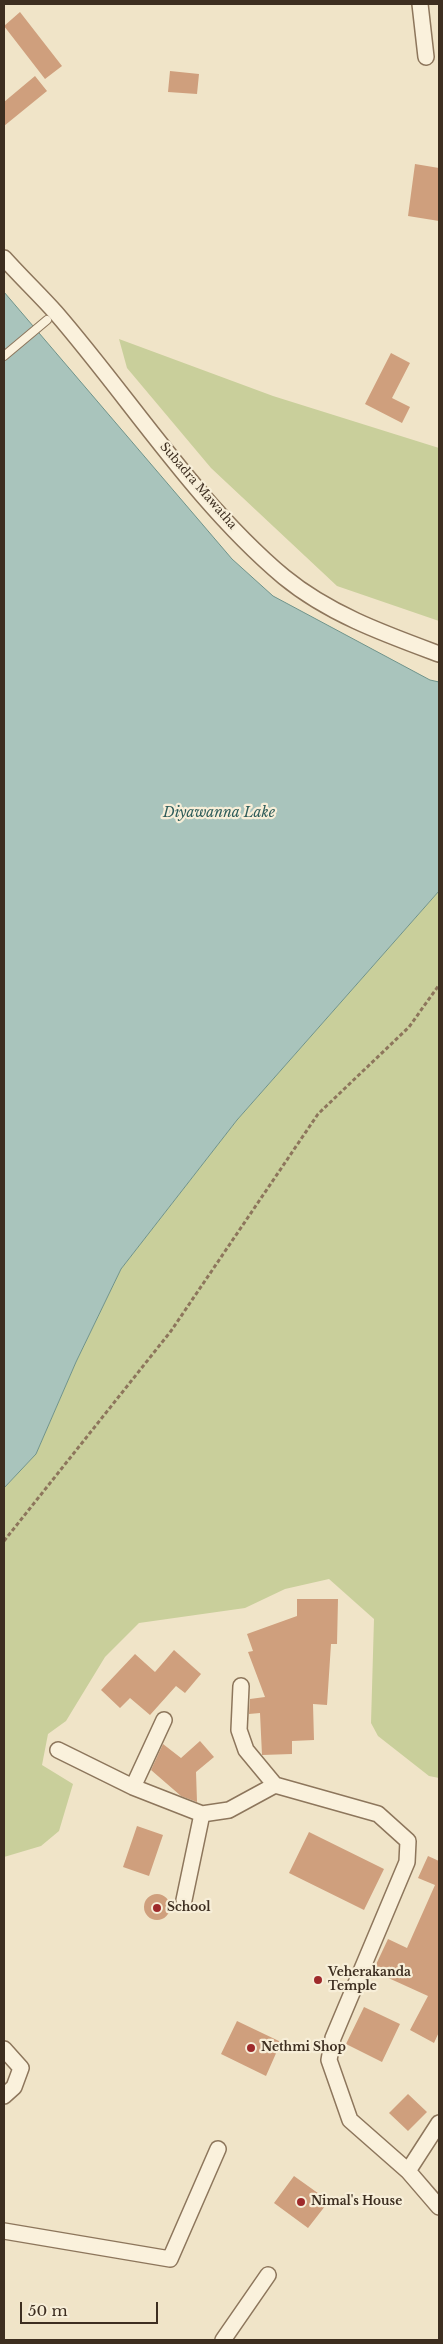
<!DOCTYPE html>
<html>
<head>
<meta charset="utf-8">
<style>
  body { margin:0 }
  #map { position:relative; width:443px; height:2344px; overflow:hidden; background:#f0e4c8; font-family:"Libre Baskerville",serif }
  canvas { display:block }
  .frame { position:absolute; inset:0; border:5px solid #3d2e20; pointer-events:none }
  .scale { position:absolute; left:20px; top:2302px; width:138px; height:22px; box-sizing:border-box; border:2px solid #3d2e20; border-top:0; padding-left:6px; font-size:15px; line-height:18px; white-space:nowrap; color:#3d2e20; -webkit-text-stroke:4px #f7eed8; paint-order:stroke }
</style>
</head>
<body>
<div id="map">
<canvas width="443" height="2344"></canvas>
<div class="frame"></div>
<div class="scale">50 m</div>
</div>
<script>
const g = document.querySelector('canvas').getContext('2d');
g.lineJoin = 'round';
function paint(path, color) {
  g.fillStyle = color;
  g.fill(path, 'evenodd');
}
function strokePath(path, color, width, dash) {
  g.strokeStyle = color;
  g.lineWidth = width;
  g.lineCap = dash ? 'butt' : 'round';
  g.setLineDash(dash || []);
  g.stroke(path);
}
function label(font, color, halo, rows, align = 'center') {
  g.font = font + ' "Libre Baskerville",serif';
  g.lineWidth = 4.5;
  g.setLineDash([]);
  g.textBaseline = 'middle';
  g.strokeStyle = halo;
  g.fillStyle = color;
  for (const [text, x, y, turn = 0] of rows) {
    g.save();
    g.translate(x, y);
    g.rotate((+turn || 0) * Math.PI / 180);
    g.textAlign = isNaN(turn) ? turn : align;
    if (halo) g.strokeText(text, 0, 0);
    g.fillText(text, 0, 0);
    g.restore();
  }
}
paint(new Path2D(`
  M119 339 273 396 439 448V621L337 586 211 468 127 368Z
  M439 891V1778L429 1776 378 1736 371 1723 374 1619 329 1579 285 1589 245 1608 139 1623 105 1657 66 1721 48 1734 42 1765 73 1784 59 1831 41 1846 4 1857V1488L36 1454 76 1362 121 1269 237 1120Z`), '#c9cf9b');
const water = new Path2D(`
  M4 292 232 559 273 596 430 680 439 682V891L237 1120 121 1269 76 1362 36 1454 4 1488Z`);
paint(water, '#a9c4bc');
strokePath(water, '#6f938a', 1);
paint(new Path2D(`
  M20 12 62 66 45 79 4 26Z
  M170 71 199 74 197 94 168 92Z
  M35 76 47 91 4 126V102Z
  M415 164 439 168V221L408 216Z
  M391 353 410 363 392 398 410 407 402 423 365 404Z
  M297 1599H338L337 1644H331L327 1705 313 1704 314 1740 292 1741V1754L262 1755 260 1713 249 1714 250 1699 265 1697 248 1652 253 1651 247 1634 297 1616Z
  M174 1650 201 1674 185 1693 176 1686 150 1715 130 1698 120 1708 101 1690 135 1654 155 1672Z
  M200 1741 214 1757 196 1772 197 1802 181 1796 151 1770 163 1744 181 1758Z
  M137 1826 163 1835 149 1876 123 1867Z
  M309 1832 384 1869 364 1910 289 1873Z
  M428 1856 439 1861V2032L434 2043 410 2030 428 1996 373 1971 388 1939 407 1948 435 1885 418 1878Z
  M144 1907a13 13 0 1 1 26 0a13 13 0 1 1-26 0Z
  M364 2007 400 2024 382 2062 346 2044Z
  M237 2021 281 2042 266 2076 221 2054Z
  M408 2094 427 2112 408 2131 389 2113Z
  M294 2176 329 2201 308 2228 274 2203Z`), '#cf9f7d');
const service = new Path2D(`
  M4 356 47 320`);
const minor = new Path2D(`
  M420 4 426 57
  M4 258C21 277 39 294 56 313 132 401 195 502 284 577 329 614 385 634 439 654
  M241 1686 239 1730 246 1750 275 1785 378 1814 408 1841 407 1862 333 2038 329 2060 350 2120 408 2171 439 2207
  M58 1750 133 1787 202 1814 229 1810 275 1785
  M133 1787 164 1720
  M184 1900 202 1814
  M4 2049 21 2068 14 2087 4 2096
  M408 2171 439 2123
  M4 2231 170 2259 218 2149
  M223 2340 268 2275`);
strokePath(service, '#8d765c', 10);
strokePath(minor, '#8d765c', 18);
strokePath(new Path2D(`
  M4 1541 171 1331 318 1114 409 1027 439 985`), '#8d765c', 3, [4, 2.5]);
strokePath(service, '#faf1dc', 8);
strokePath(minor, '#faf1dc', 15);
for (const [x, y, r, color] of [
  [157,1908,5,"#9e2a2b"],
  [318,1980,5,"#9e2a2b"],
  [251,2048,5,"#9e2a2b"],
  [301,2202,5,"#9e2a2b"]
]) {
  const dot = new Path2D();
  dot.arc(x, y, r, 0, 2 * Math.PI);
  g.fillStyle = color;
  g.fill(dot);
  strokePath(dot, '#f7eed8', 2);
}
label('12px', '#3d2e20', '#f7eed8', [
  ["Subadra Mawatha",198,486,49]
]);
label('bold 12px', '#3d2e20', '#f7eed8', [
  ["School",167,1908],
  ["Veherakanda",328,1973],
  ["Temple",328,1987],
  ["Nethmi Shop",261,2048],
  ["Nimal's House",311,2202]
], 'left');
label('italic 14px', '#2f5d5a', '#f7eed8', [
  ["Diyawanna Lake",219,813]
]);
</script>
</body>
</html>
